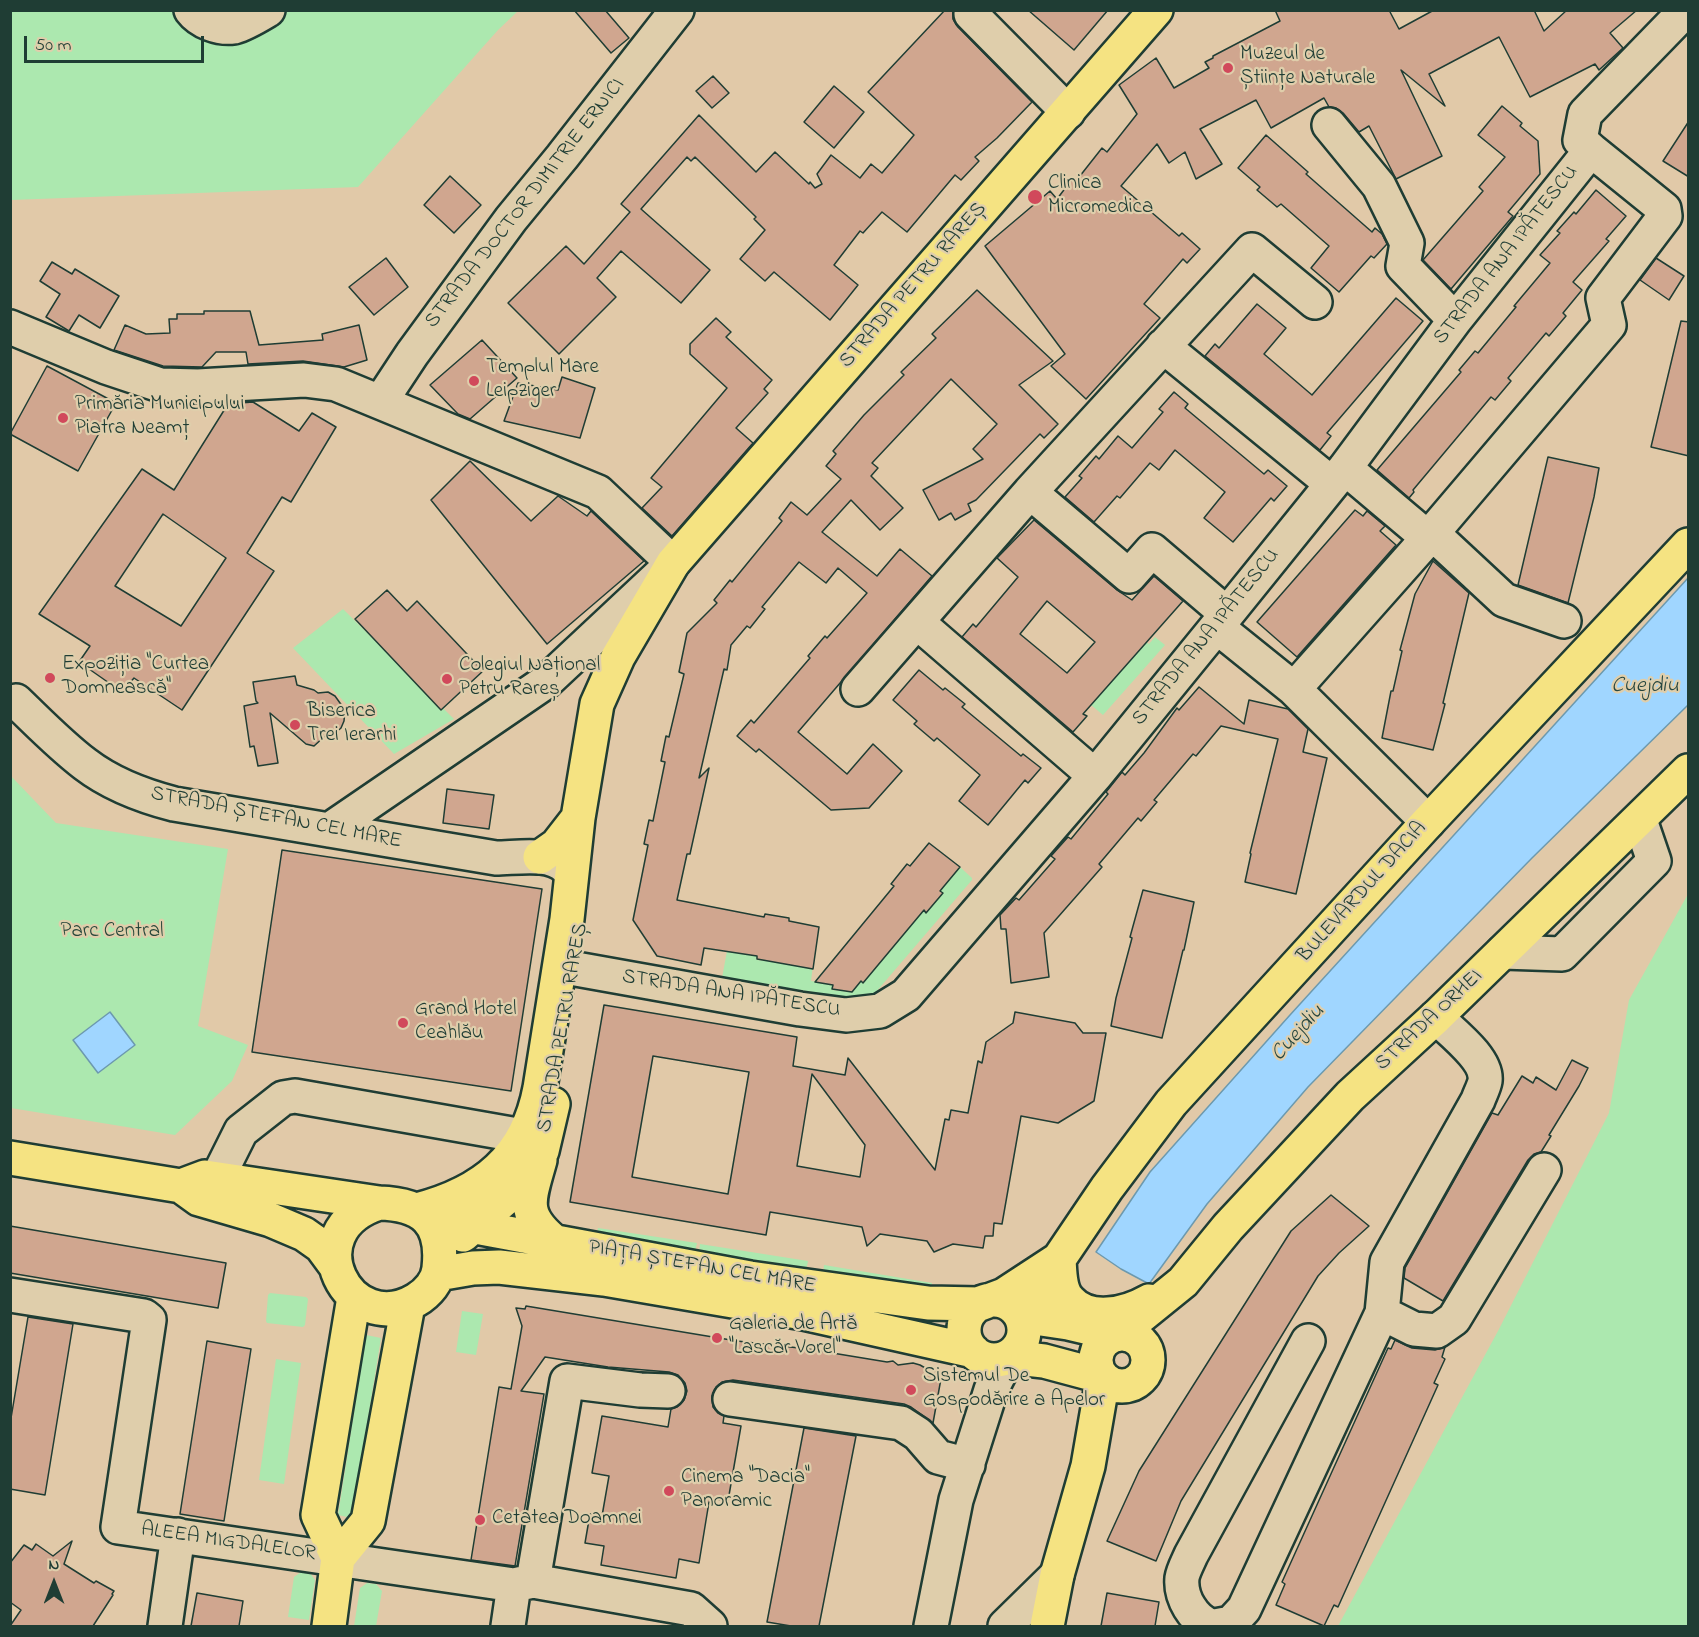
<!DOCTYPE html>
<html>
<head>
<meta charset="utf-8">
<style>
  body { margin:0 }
  #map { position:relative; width:1699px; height:1637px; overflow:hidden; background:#e1c9a8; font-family:"Indie Flower",sans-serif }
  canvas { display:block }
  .frame { position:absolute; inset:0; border:12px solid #1f3d34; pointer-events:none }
  .north { position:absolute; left:24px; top:1553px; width:60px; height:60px; -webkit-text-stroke:4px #dfceab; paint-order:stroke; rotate:0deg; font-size:16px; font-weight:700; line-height:24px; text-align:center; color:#1f3d34 }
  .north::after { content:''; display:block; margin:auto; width:21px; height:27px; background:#1f3d34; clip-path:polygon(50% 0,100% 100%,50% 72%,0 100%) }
  .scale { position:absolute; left:24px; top:36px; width:180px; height:27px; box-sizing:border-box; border:3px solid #1f3d34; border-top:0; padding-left:8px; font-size:18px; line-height:21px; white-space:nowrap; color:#1f3d34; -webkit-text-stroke:4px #dfceab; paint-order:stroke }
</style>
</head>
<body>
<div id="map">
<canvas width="1699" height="1637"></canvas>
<div class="frame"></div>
<div class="north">N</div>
<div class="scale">50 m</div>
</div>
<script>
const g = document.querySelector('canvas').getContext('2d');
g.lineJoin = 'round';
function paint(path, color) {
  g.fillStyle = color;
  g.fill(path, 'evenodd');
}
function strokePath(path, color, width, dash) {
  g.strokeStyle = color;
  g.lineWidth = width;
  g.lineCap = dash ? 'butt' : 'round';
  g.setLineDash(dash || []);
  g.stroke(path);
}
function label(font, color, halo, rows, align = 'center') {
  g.font = font + ' "Indie Flower",sans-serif';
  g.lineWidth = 4.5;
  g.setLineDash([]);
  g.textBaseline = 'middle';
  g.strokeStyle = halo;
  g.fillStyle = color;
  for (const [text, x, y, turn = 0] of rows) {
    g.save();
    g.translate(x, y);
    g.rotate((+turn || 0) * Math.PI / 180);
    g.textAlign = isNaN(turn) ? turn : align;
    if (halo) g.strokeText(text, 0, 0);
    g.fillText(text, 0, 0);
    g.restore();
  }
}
paint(new Path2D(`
  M10 11H518L498 30 358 187 11 200Z
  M343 609 454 719 394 754 293 648Z
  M1155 637 1165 645 1103 715 1091 705 1146 642 1149 644Z
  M10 775 56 823 228 849 198 1026 248 1045 232 1081 175 1135 11 1108Z
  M960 867 972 878V880L876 992 866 997 851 998 722 978 727 951 757 956V960L813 965 811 981 833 985 832 990 852 992 861 981 863 983 924 910 927 912 943 893 940 891Z
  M1688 894V1626H1338L1498 1331 1609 1113 1629 1000Z
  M598 1228 697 1243 695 1252 596 1237Z
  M700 1244 808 1261 806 1271 699 1253Z
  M824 1265 932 1283 930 1292 823 1275Z
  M270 1293 306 1297 308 1299 305 1325 303 1327 267 1323 266 1321 268 1295Z
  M462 1311 483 1314 476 1355 456 1352Z
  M366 1335 381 1338 352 1518 338 1515Z
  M276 1359 301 1363 284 1484 259 1480Z
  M301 1572 310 1573 315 1580 309 1620 288 1617 294 1577Z
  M367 1583 376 1584 382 1591 376 1626H354L360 1588Z`), '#ace8af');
const water = new Path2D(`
  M1688 578V705L1532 858 1308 1087 1207 1204 1149 1284 1121 1269 1096 1252 1150 1172 1290 1015Z
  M110 1012 135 1045 98 1073 73 1040Z`);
paint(water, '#a0d6ff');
strokePath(water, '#6c99ae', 1.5);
const building = new Path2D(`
  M574 10H605L629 38 611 53Z
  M945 10H953V19L958 27 1032 102 997 138 975 157 979 161 961 180 955 175 907 232 882 212 863 233 860 231 834 265 858 285 830 320 774 272 765 281 740 259 765 230 754 219 756 217 695 157 691 161 687 157 641 209 710 270 681 303 621 251 597 278 616 297 559 354 508 303 566 246 584 264 630 212 621 204 699 115 756 172 775 152 809 184 810 182 815 188 822 184 817 174 831 155 860 178 871 164 882 173 914 135 868 92Z
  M1028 10H1108L1074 50Z
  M1275 10H1389L1399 29 1434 10H1534L1544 31 1567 10H1637L1610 33 1623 48 1599 70 1595 64 1530 97 1499 37 1429 74 1445 106 1401 70 1442 156 1396 179 1369 126 1359 132 1343 113 1336 108 1329 107 1324 98 1271 128 1256 100 1200 129 1222 164 1196 179 1185 152 1169 163 1157 144 1121 186 1179 236 1182 233 1200 249 1187 263 1183 259 1144 304 1160 318 1086 399 1051 366 1065 354 985 246 1050 191 1057 199 1073 178 1076 181 1102 148 1107 152 1137 114 1119 85 1156 58 1174 88 1209 68 1205 62 1213 58V56L1280 21Z
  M713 76 729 93 712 108 696 91Z
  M834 86 864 112 834 148 804 122Z
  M1502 106 1522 123 1520 126 1538 141 1540 174 1508 212 1513 216 1451 289 1423 260 1483 191 1479 187 1505 157 1478 135Z
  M1689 121V177L1663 161Z
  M1266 135 1308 172 1306 174 1372 232 1375 228 1382 234 1387 244 1374 258 1371 256 1339 292 1311 268 1329 246 1281 204 1277 207 1257 190 1260 187 1238 168Z
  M450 176 481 205 454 233 424 205Z
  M1596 190 1626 216 1606 239 1609 241 1573 282 1582 290 1563 313 1566 316 1549 336 1546 333 1508 378 1511 381 1495 400 1491 397 1413 490 1414 492 1409 498 1377 470 1461 372 1459 370 1475 351 1478 353 1516 307 1514 306 1550 263 1540 255 1560 233 1557 231 1574 212 1576 214Z
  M386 258 408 287 374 315 349 287Z
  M1656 258 1684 276 1669 300 1640 280Z
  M52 262 72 274 75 269 119 296 100 328 79 315 69 331 46 317 60 294 40 281Z
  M977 290 1053 361 1019 385 1058 424 1044 438 1040 434 976 500 968 504 971 511 955 520 951 513 939 520 923 490 983 459 973 449 997 424 951 379 872 463 878 468 871 476 903 508 880 530 851 500 822 532 877 576 900 549 932 576 798 732 847 774 873 744 902 771 869 808 831 810 759 749 756 752 737 736 751 720 754 723 810 658 808 656 825 636 827 638 867 593 838 568 826 583 799 562 762 607 765 609 750 628 747 626 731 645 727 670 724 669 699 778 709 768 690 854H687L677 900 764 917 765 914 789 918V921L819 927 813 969 757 959V956L704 948 701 965 657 956 633 920 648 845 644 844 649 820 653 821 665 762 661 761 666 736 669 737 684 674 679 672 687 633 717 603 714 600 730 580 732 582 782 521 779 518 791 502 807 515 841 479 826 466 836 454 833 451 864 415 904 375 901 372 936 338 932 334Z
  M1396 298 1423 321 1327 433 1331 436 1320 450 1205 356 1215 344 1219 348 1257 304 1286 328 1264 354 1312 395Z
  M204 311H250L259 345 323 340 322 334 359 325 367 360 344 367 303 361 248 364 246 352H216L202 367 163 366 114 350 125 325 146 334 170 333 169 319H177V314H204Z
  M716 318 731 332 726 337 772 380 764 389 768 393 736 428 753 443 672 536 642 508 662 487 651 478 727 388 690 354V344Z
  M1681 321 1689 322V456L1651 447Z
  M482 340 517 378 470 419 458 414 430 385Z
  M47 366 116 403 78 471 10 434Z
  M562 377 595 388 580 438 504 421 518 383 558 390Z
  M1174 392 1188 404 1185 408 1264 474 1268 470 1287 486 1274 501 1271 498 1233 542 1204 518 1225 492 1175 450 1159 470 1150 463 1120 498 1117 496 1094 522 1065 497 1082 478 1079 476 1096 456 1099 459 1118 436 1132 448 1163 412 1159 409Z
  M253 402 299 431 312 413 336 427 291 502 282 497 247 553 274 571 182 710 134 678 122 692 79 662 90 646 39 614 142 469 174 490 228 404ZM163 514 226 558 181 626 115 586Z
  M1548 457 1599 468 1594 497 1568 603 1518 585Z
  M470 461 531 521 558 496 587 516 591 511 644 561 547 644 431 500Z
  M1355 510 1363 516 1367 511 1385 526 1380 531 1396 545 1297 657 1257 622Z
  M1034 520 1117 590 1132 600 1154 576 1183 601 1083 714 1087 716 1073 732 962 637 973 624 976 627 1018 577 997 558ZM1047 601 1095 642 1067 673 1020 634Z
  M1433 561 1469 593 1443 703 1445 704 1433 750 1382 738 1391 691H1393L1402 651 1400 650 1415 594Z
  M387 590 407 611 417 601 483 671 441 710 355 619Z
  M919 670 943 690 945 688 965 704 962 707 1021 756 1023 754 1041 768 1028 783 1025 780 988 825 959 801 980 775 937 738 934 741 914 724 917 721 893 700Z
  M295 676 297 685 314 690 318 693 328 692 335 696 345 710 344 721 341 728 334 734 325 736 314 746 306 744 270 713 278 763 258 766 254 746 250 747 244 706 258 703 256 701 253 682Z
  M1199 687 1244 724 1249 700 1288 709 1308 729 1303 752 1327 758 1296 894 1245 882 1251 854 1250 853 1278 739 1221 726 1196 756 1193 754 1154 800 1157 802 1141 821 1138 818 1099 864 1102 867 1044 933 1049 977 1011 983 1006 929H1001L1000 915 1016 898 1019 900 1055 859 1051 856 1068 837 1071 839 1108 794 1106 792 1122 772 1125 775 1144 753 1177 708 1179 710Z
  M447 789 494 795 489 829 443 823Z
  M929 843 960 867 940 891 943 893 926 913 924 910 863 983 861 981 852 992 832 989 833 985 815 982 894 886 891 884 907 864 910 866Z
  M282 850 542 889 511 1091 252 1052Z
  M1143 890 1194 902 1184 950H1183L1162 1038 1111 1026 1116 998 1132 938 1130 937Z
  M604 1005 797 1037 793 1066 845 1075 848 1058 935 1170 945 1119 949 1120 951 1110 968 1113 978 1061 982 1063 986 1042 1013 1023 1015 1012 1075 1023 1083 1033H1106L1094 1101 1058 1123 1021 1116 1002 1224 994 1223 993 1236H985L983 1248 953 1244 934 1252 927 1241 880 1234 867 1246 862 1227 770 1212 766 1235 570 1202ZM653 1056 749 1072 728 1194 632 1177ZM812 1074 865 1145 860 1177 797 1166Z
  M1572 1060 1588 1068 1579 1086 1549 1135 1551 1136 1541 1152 1534 1154 1528 1160 1443 1301 1404 1278 1405 1268 1492 1113 1498 1115 1522 1076 1533 1083 1536 1077 1556 1090Z
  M1331 1195 1369 1226 1339 1253 1318 1276 1181 1501 1156 1561 1107 1541 1139 1471 1291 1231Z
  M10 1226 226 1263 218 1308 10 1273Z
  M526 1306 737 1341 808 1349 887 1362 893 1361 898 1365 913 1363 920 1365 927 1369 942 1373 933 1423 911 1407 904 1404 733 1380 722 1382 716 1387 712 1396 713 1407 718 1413 724 1416 723 1423 741 1426 728 1501 716 1499 715 1503 709 1502 699 1563 679 1559 676 1578 601 1565 604 1546 585 1543 590 1514 602 1516 609 1476 592 1473 602 1416 668 1427 671 1409 677 1407 684 1400 687 1391 685 1383 678 1375 669 1372 608 1367 545 1357 521 1391 544 1394 515 1566 471 1560 499 1387 511 1389 522 1326 516 1308 525 1309Z
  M28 1317 73 1324 45 1495 10 1489V1424Z
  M1395 1340 1412 1348 1435 1350 1445 1347 1442 1357 1445 1359 1434 1383 1438 1385 1338 1607 1334 1605 1324 1626 1276 1605 1285 1584 1282 1582 1388 1348 1391 1349Z
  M207 1341 251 1349 224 1521 180 1514Z
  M804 1428 856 1436 819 1626H791L767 1622Z
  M72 1541 64 1564 94 1583 96 1581 114 1591 112 1594 113 1595 93 1626H10L21 1610 10 1602V1563L24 1545 32 1550 36 1544 53 1556Z
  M197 1593 243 1601 239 1626H191Z
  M1107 1593 1159 1602 1155 1626H1101Z`);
paint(building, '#d0a68f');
strokePath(building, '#1f3d34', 1.5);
const minor = new Path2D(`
  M191 10C200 22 219 29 234 27 245 24 258 16 268 10
  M971 14 1068 112
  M1329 125 1379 186 1407 243 1403 266 1455 320
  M10 327 106 367 160 385 198 386 304 380 336 384 598 492 673 563 547 681 329 830
  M1163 346 1332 484
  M381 401 412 354 511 219 562 157 677 10
  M1345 468 1428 538 1609 325 1603 298 1665 216 1664 209 1591 150
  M1030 492 1252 250 1315 302
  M1432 533 1504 600 1564 621
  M917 622 1095 776
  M1217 627 1294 689 1428 822
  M858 689 1030 492 1129 576 1152 550 1227 614
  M1294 689 1428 538
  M16 701C38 722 60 745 85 764 111 784 143 796 174 804L496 858C517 858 550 851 567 868
  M1503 952 1562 954 1654 861 1640 820
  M576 969 800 1009 846 1015 880 1011 906 995 1095 776 1227 614 1345 468 1455 320 1591 150 1580 140 1585 114 1685 11
  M217 1179 241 1131 283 1098 295 1096 523 1136
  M10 1295 144 1316 149 1320 118 1527 514 1585 533 1581 567 1381 640 1390 668 1391
  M1382 1313 1414 1329 1437 1331 1454 1319 1544 1170
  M730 1399 901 1423 918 1434 938 1457 968 1465
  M533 1581 691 1609 710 1626
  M165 1626 178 1535
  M508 1626 514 1585
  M931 1626 956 1500 991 1390 1008 1357
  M1005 1626 1057 1575
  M1211 1626C1194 1620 1180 1598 1182 1578 1183 1571 1188 1562 1191 1555L1308 1341
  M1215 1626 1231 1623 1244 1609 1382 1313 1387 1262 1478 1100C1480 1094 1484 1087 1485 1081 1488 1059 1451 1032 1436 1017`);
const major = new Path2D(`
  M540 857 557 845 578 818
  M10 1158 181 1186 199 1199 271 1220 304 1234 321 1246 335 1265
  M540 1160C529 1200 520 1214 556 1243
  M181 1186 205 1177 379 1203C423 1204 444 1222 439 1268 438 1281 428 1293 416 1300 349 1340 292 1231 379 1203
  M417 1210C483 1193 527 1158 540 1088L567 919 578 818 597 704 618 657 673 563 1156 10
  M427 1218 750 1278 928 1303 980 1304 1004 1295 1059 1259
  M463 1235 508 1196 542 1151 553 1104
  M1059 1259C1060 1272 1059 1290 1069 1300 1089 1323 1126 1314 1149 1301
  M438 1274 473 1268 499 1267 604 1279 803 1313 973 1351
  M964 1330a30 30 0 1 1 60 0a30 30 0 1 1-60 0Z
  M1021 1316 1043 1295 1059 1259 1107 1188 1171 1103 1428 822 1688 545
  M1021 1316 1068 1323 1102 1331
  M1120 1333 1183 1282 1228 1227 1350 1096 1436 1017 1688 771
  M1096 1360a26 26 0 1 1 52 0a26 26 0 1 1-52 0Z
  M1008 1357 1044 1361 1100 1376
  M338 1558 318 1515 354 1297
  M338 1558 368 1521 408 1305
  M329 1626 338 1558
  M1047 1626 1057 1575 1088 1466 1103 1379`);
strokePath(minor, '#1f3d34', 38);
strokePath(major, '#1f3d34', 38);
strokePath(minor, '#dfceab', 33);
strokePath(major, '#f5e382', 33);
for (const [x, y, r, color] of [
  [1228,68,6,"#d1495b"],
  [1035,197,8,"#d1495b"],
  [474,381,6,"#d1495b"],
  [63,418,6,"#d1495b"],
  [50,678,6,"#d1495b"],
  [447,679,6,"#d1495b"],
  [295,725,6,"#d1495b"],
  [403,1023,6,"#d1495b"],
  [717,1338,6,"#d1495b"],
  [911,1390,6,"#d1495b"],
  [669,1491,6,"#d1495b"],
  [480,1520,6,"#d1495b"]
]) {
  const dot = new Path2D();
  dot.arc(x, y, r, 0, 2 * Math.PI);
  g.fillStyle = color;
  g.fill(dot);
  strokePath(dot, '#dfceab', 2);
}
label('21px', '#1f3d34', '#dfceab', [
  ["Muzeul de",1240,56],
  ["Științe Naturale",1240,80],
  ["Clinica",1048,185],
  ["Micromedica",1048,209],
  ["Templul Mare",486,369],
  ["Leipziger",486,393],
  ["Primăria Municipului",75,406],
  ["Piatra Neamț",75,430],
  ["Expoziția \"Curtea",62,666],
  ["Domnească\"",62,690],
  ["Colegiul Național",459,667],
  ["Petru Rareș",459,691],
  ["Biserica",307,713],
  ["Trei Ierarhi",307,737],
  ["Grand Hotel",415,1011],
  ["Ceahlău",415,1035],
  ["Galeria de Artă",729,1326],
  ["\"Lascăr Vorel\"",729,1350],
  ["Sistemul De",923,1378],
  ["Gospodărire a Apelor",923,1402],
  ["Cinema \"Dacia\"",681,1479],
  ["Panoramic",681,1503],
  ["Cetatea Doamnei",492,1520]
], 'left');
label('21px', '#1f3d34', '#dfceab', [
  ["STRADA DOCTOR DIMITRIE ERNICI",526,204,-52],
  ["STRADA ANA IPĂTESCU",1507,256,-52],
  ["STRADA PETRU RAREȘ",914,286,-49],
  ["STRADA ANA IPĂTESCU",1207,638,-51],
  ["STRADA ȘTEFAN CEL MARE",276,819,11],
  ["BULEVARDUL DACIA",1363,893,-48],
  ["STRADA ANA IPĂTESCU",731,995,9],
  ["STRADA ORHEI",1430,1021,-43],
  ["STRADA PETRU RAREȘ",564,1028,-80],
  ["PIAȚA ȘTEFAN CEL MARE",702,1268,10],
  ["ALEEA MIGDALELOR",228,1543,8]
]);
label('21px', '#26463a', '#dfceab', [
  ["Parc Central",112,933]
]);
label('italic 22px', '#25453e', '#dfceab', [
  ["Cuejdiu",1645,687],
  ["Cuejdiu",1299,1034,-48]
]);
</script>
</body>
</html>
